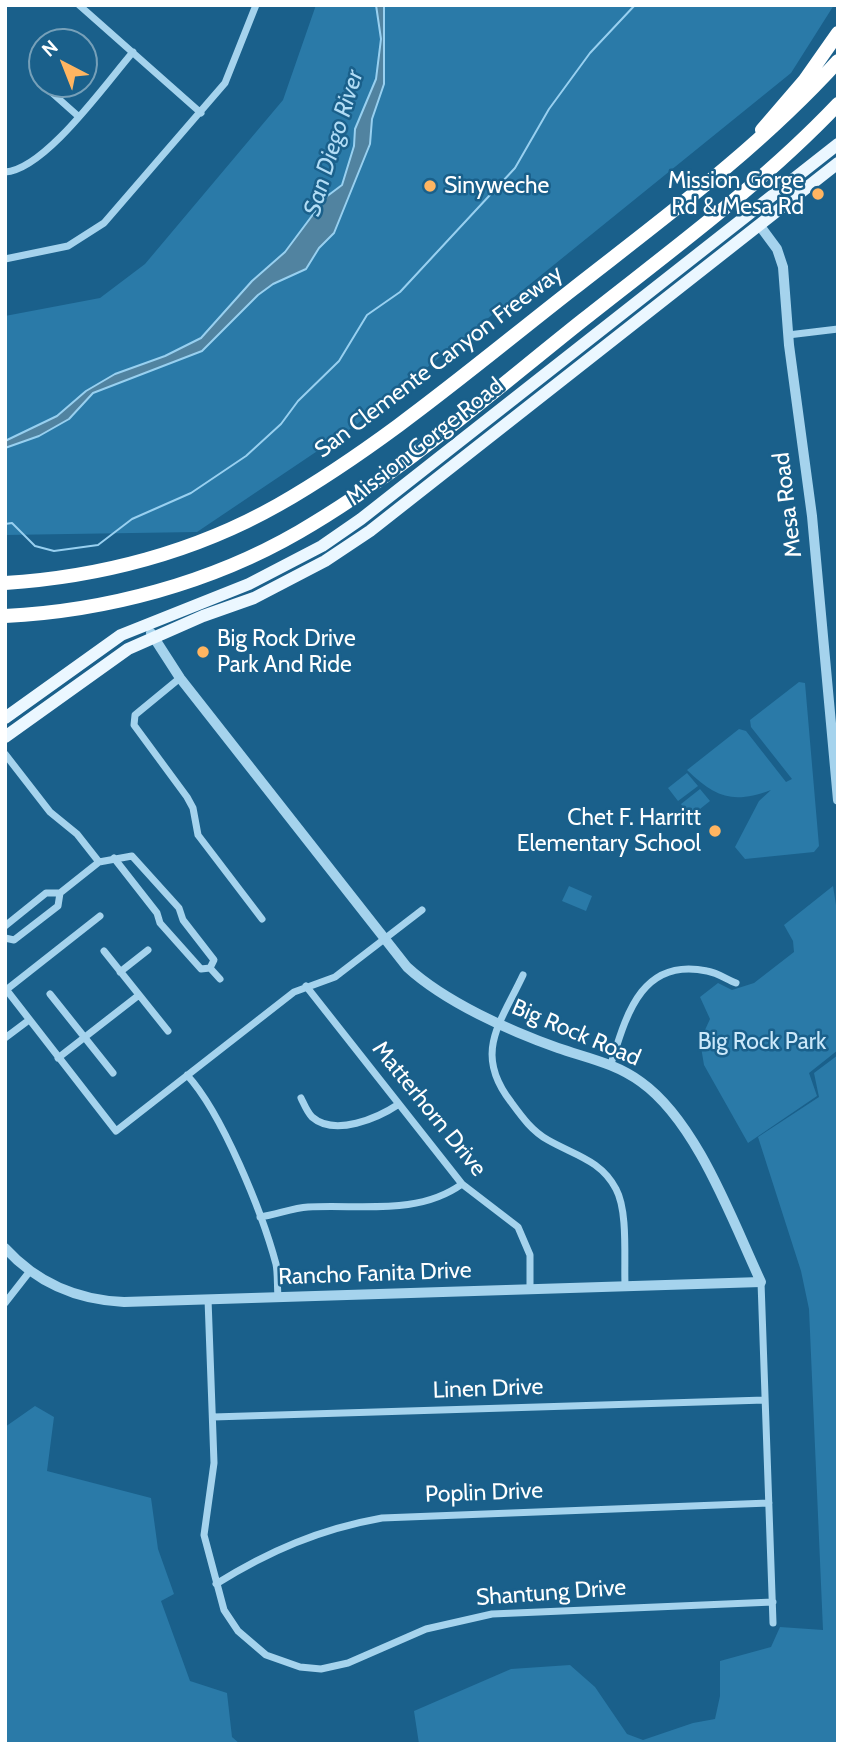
<!DOCTYPE html>
<html>
<head>
<meta charset="utf-8">
<style>
  body { margin:0 }
  #map { position:relative; width:843px; height:1749px; overflow:hidden; background:#1a608b; font-family:Cabin,sans-serif }
  canvas { display:block }
  .frame { position:absolute; inset:0; border:7px solid #fff; pointer-events:none }
  .north { position:absolute; left:28px; top:28px; width:70px; height:70px; box-sizing:border-box; background:#1a608b; border:2px solid #76a0b9; border-radius:50%; rotate:318deg; font-size:19px; font-weight:700; line-height:28px; text-align:center; color:#fff }
  .north::after { content:''; display:block; margin:auto; width:24px; height:32px; background:#ffb561; clip-path:polygon(50% 0,100% 100%,50% 72%,0 100%) }
</style>
</head>
<body>
<div id="map">
<canvas width="843" height="1749"></canvas>
<div class="frame"></div>
<div class="north">N</div>
</div>
<script>
const g = document.querySelector('canvas').getContext('2d');
g.lineJoin = 'round';
function paint(path, color) {
  g.fillStyle = color;
  g.fill(path, 'evenodd');
}
function strokePath(path, color, width, dash) {
  g.strokeStyle = color;
  g.lineWidth = width;
  g.lineCap = dash ? 'butt' : 'round';
  g.setLineDash(dash || []);
  g.stroke(path);
}
function label(font, color, halo, rows, align = 'center') {
  g.font = font + ' Cabin,sans-serif';
  g.lineWidth = 5;
  g.setLineDash([]);
  g.textBaseline = 'middle';
  g.strokeStyle = halo;
  g.fillStyle = color;
  for (const [text, x, y, turn = 0] of rows) {
    g.save();
    g.translate(x, y);
    g.rotate((+turn || 0) * Math.PI / 180);
    g.textAlign = isNaN(turn) ? turn : align;
    if (halo) g.strokeText(text, 0, 0);
    g.fillText(text, 0, 0);
    g.restore();
  }
}
paint(new Path2D(`
  M316 5H834L791 73 356 425 197 532 5 535V316L100 298 145 264 283 100Z
  M799 682 805 683 819 846 814 852 745 859 735 847 759 801 771 790C733 804 716 798 687 770L739 729 746 731 786 782 792 779 751 727 750 720Z
  M687 773 698 786 678 801 668 788Z
  M700 789 710 801 690 817 681 804Z
  M569 886 592 896 586 911 562 901Z
  M833 886 838 918V1050L809 1073 817 1096 748 1143 704 1065 700 1041 710 1019 700 997 718 983 732 990 754 983 794 952 793 941 784 925Z
  M838 1055V1744H419L414 1711 511 1669 570 1665 595 1687 627 1734 643 1740 693 1723 715 1719 720 1696V1661L771 1647 780 1627 823 1630 809 1309 801 1271 758 1137 819 1097 814 1073Z
  M35 1406 54 1417 47 1471 151 1498 158 1549 174 1594 161 1601 190 1681 227 1693 232 1737 240 1744H5V1427Z`), '#2a7aa8');
const water = new Path2D(`
  M376 5H384V84L372 119 370 144 334 233 319 248 306 269 273 284 258 295 202 351 93 393 69 419 39 436 5 448V441L57 416 86 391 115 374 165 356 201 338 252 281 285 252 326 197 342 185 354 146 355 129 376 79 381 39Z`);
paint(water, '#5183a0');
strokePath(water, '#98d0f0', 2);
strokePath(new Path2D(`
  M5 524 12 523 35 546 54 551 98 545 132 519 191 493 246 456 281 424 298 401 339 361 367 315 400 292 515 168 549 109 590 53 635 5`), '#98d0f0', 2);
strokePath(new Path2D(`
  M79 5 201 113
  M42 84 78 116
  M5 172C45 170 106 83 133 52
  M5 259 68 246 104 223 225 83 256 5
  M788 335 838 329
  M180 678 135 715 134 725 187 797 193 808 198 835 262 919
  M5 754 50 812 77 834 99 862
  M114 858 157 913 160 923 201 969 210 968 220 979
  M5 926 46 893H60L99 862 132 856 179 908 183 920 214 960 210 968
  M5 938 14 940 58 906 60 893
  M104 951 168 1031
  M120 972 148 950
  M523 975C500 1024 473 1053 511 1102 522 1117 532 1131 548 1140 574 1155 601 1160 616 1189 628 1211 624 1258 625 1284
  M306 986 462 1184 518 1227 530 1255V1289
  M5 988 116 1131 294 992 335 977 422 910
  M6 990 100 916
  M50 994 113 1073
  M5 1038 29 1020
  M58 1058 139 995
  M611 1064C626 1016 641 957 707 971 718 973 726 979 736 983
  M187 1075C222 1113 262 1212 276 1264 278 1274 277 1286 278 1296
  M301 1098C304 1104 307 1112 312 1117 335 1137 378 1118 399 1104
  M260 1217C276 1215 292 1208 308 1207 360 1204 418 1216 462 1184
  M761 1282 773 1623
  M208 1299 214 1463 204 1535 224 1610 238 1631 266 1655 300 1667 321 1669 348 1663 426 1629 492 1614 773 1602
  M5 1303 30 1271
  M213 1417 765 1400
  M216 1584C269 1551 320 1529 382 1518L769 1503`), '#a5d3ed', 7);
strokePath(new Path2D(`
  M760 226 777 249 783 267 789 345 812 516 838 800
  M5 1248C37 1283 78 1300 124 1302L761 1282C732 1220 697 1122 641 1082 615 1063 587 1058 558 1048 510 1031 445 1002 407 967L180 678 151 633`), '#a5d3ed', 10);
strokePath(new Path2D(`
  M5 718 121 635 249 584 322 546 361 519 838 144
  M5 737 128 649 203 616 254 598 325 561 370 531 838 163`), '#ebf7ff', 12);
strokePath(new Path2D(`
  M762 130 805 80 838 33
  M5 583C100 577 195 552 278 505 383 445 478 363 573 289 665 217 759 148 838 61
  M5 616C106 611 211 583 299 532 401 473 491 393 583 320 670 251 761 185 838 104`), '#fff', 14);
for (const [x, y, r, color] of [
  [430,186,7,"#ffb561"],
  [818,194,7,"#ffb561"],
  [203,652,7,"#ffb561"],
  [715,831,7,"#ffb561"]
]) {
  const dot = new Path2D();
  dot.arc(x, y, r, 0, 2 * Math.PI);
  g.fillStyle = color;
  g.fill(dot);
  strokePath(dot, '#1a608b', 2.5);
}
label('23px', '#fff', '#1a608b', [
  ["Mission Gorge",804,181],
  ["Rd & Mesa Rd",804,207],
  ["Sinyweche",444,186,"left"],
  ["Big Rock Drive",217,639,"left"],
  ["Park And Ride",217,665,"left"],
  ["Chet F. Harritt",701,818],
  ["Elementary School",701,844]
], 'right');
label('23px', '#fff', '#1a608b', [
  ["San Clemente Canyon Freeway",439,362,-37],
  ["Mission Gorge Road",425,442,-38],
  ["Mesa Road",788,505,-97],
  ["Big Rock Road",576,1033,23],
  ["Matterhorn Drive",429,1109,51],
  ["Rancho Fanita Drive",375,1274,-2],
  ["Linen Drive",488,1389,-2],
  ["Poplin Drive",484,1493,-2],
  ["Shantung Drive",551,1593,-4]
]);
label('23px', '#cbe8fa', '#1a608b', [
  ["Big Rock Park",762,1042]
]);
label('italic 24px', '#b1dcf5', '#1a608b', [
  ["San Diego River",334,143,-73]
]);
</script>
</body>
</html>
